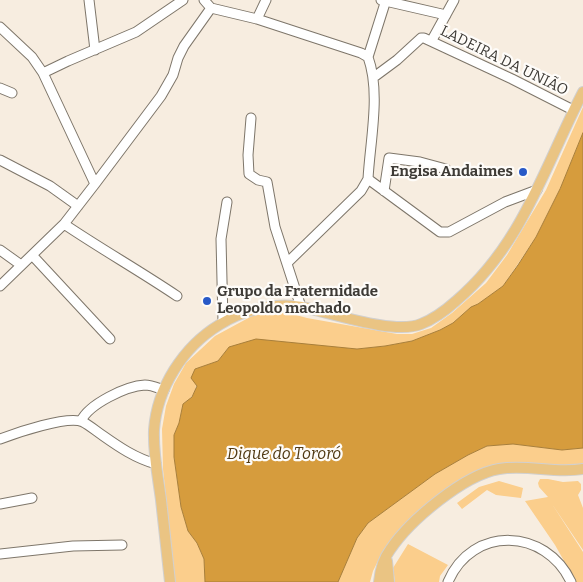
<!DOCTYPE html>
<html>
<head>
<meta charset="utf-8">
<style>
  body { margin:0 }
  canvas { display:block; background:#f7ede0 }
</style>
</head>
<body>
<canvas width="583" height="582"></canvas>
<script>
const g = document.querySelector('canvas').getContext('2d');
g.lineJoin = 'round';
function paint(path, color) {
  g.fillStyle = color;
  g.fill(path, 'evenodd');
}
function strokePath(path, color, width, dash) {
  g.strokeStyle = color;
  g.lineWidth = width;
  g.lineCap = dash ? 'butt' : 'round';
  g.setLineDash(dash || []);
  g.stroke(path);
}
function label(font, color, halo, rows, align = 'center') {
  g.font = font + ' Bitter,serif';
  g.lineWidth = 4.5;
  g.setLineDash([]);
  g.textBaseline = 'middle';
  g.strokeStyle = halo;
  g.fillStyle = color;
  for (const [text, x, y, turn = 0] of rows) {
    g.save();
    g.translate(x, y);
    g.rotate((+turn || 0) * Math.PI / 180);
    g.textAlign = isNaN(turn) ? turn : align;
    if (halo) g.strokeText(text, 0, 0);
    g.fillText(text, 0, 0);
    g.restore();
  }
}
paint(new Path2D(`
  M583 107V133L560 189 536 237 503 286 478 304 471 307 453 323 440 330 412 341 385 346 357 349 325 347H229L218 361 195 369C197 387 198 393 183 405L179 423 174 435V457L181 507 188 531 197 543 204 559 205 582H175L163 469 162 429 166 406 174 384 186 363 215 336 252 316 269 313 285 312 307 318 397 334H412L431 328 452 313 486 283 507 255 546 190Z
  M513 444 562 450 583 448V469L486 471 400 531 384 549 373 571 370 582H338L357 538 368 523 435 474 468 455 487 446Z
  M540 479H548L563 482 578 481 581 484V490L578 495 583 508V550L552 504 583 552V582H576L555 545 525 501 548 497 539 487 538 483Z
  M499 481 523 488 521 498 496 495 487 490 462 509 457 503 479 487Z
  M408 544 448 565 440 576 439 582H395L393 568Z`), '#fbce8c');
const water = new Path2D(`
  M583 133V448L562 450 513 444 487 446 468 455 435 474 368 523 357 538 338 582H205L204 559 197 543 188 531 181 507 174 457V435L179 423 183 404 192 397 197 386 191 378 195 369 218 361 229 347 256 339 357 349 385 346 412 341 440 330 453 323 471 307 478 304 503 286 518 265 536 237 560 189Z`);
paint(water, '#d69c3d');
strokePath(water, '#a87f3b', 1);
const minor = new Path2D(`
  M89 0 95 50
  M204 0 211 8 257 19 361 53 368 57C381 93 370 141 368 179L361 191 287 263
  M381 0 446 15
  M257 19 266 0
  M0 27 32 57 43 73 95 184
  M432 40 454 0
  M368 57 386 0
  M43 73 68 61 136 32 183 0
  M374 77 397 60 421 38H424L512 79 573 110
  M0 88 12 93
  M251 118 248 155 249 174 258 180 267 182 275 227 301 307
  M0 160 50 186 78 206
  M368 179 440 232H449L505 202 537 190
  M384 191 389 158 420 162 446 169
  M64 224C101 249 140 271 177 296
  M0 250 21 265
  M32 255 110 339
  M0 286 64 224 95 184 161 96 173 75 178 58 184 46 211 8
  M223 322 221 239 227 202
  M81 421C89 404 126 386 145 385 151 385 158 388 164 390
  M0 439C16 433 68 415 83 422 89 425 96 431 102 435 119 447 135 458 156 464
  M0 504 32 498
  M0 554 73 546 122 545
  M448 582C472 525 546 528 571 582`);
const major = new Path2D(`
  M387 561 389 582
  M170 582C167 555 164 528 161 500 158 477 153 454 154 430 157 388 183 347 219 325 243 310 274 302 302 307 332 313 394 335 421 324 434 319 446 310 456 301 523 244 544 167 583 92
  M379 582C380 571 384 558 390 550 410 520 464 475 499 469 527 464 555 474 583 469`);
strokePath(minor, '#7e766a', 11);
strokePath(major, '#d1d0cf', 12);
strokePath(minor, '#fff', 9);
strokePath(major, '#eac483', 10);
for (const [x, y, r, color] of [
  [523,172,5,"#2859c7"],
  [207,301,5,"#2859c7"]
]) {
  const dot = new Path2D();
  dot.arc(x, y, r, 0, 2 * Math.PI);
  g.fillStyle = color;
  g.fill(dot);
  strokePath(dot, '#fefcf9', 2);
}
label('15px', '#3e3b36', '#fefcf9', [
  ["LADEIRA DA UNIÃO",504,61,26]
]);
label('bold 15px', '#3e3b36', '#fefcf9', [
  ["Engisa Andaimes",513,172],
  ["Grupo da Fraternidade",217,292,"left"],
  ["Leopoldo machado",217,309,"left"]
], 'right');
label('italic 16px', '#513912', '#fefcf9', [
  ["Dique do Tororó",284,455]
]);
</script>
</body>
</html>
